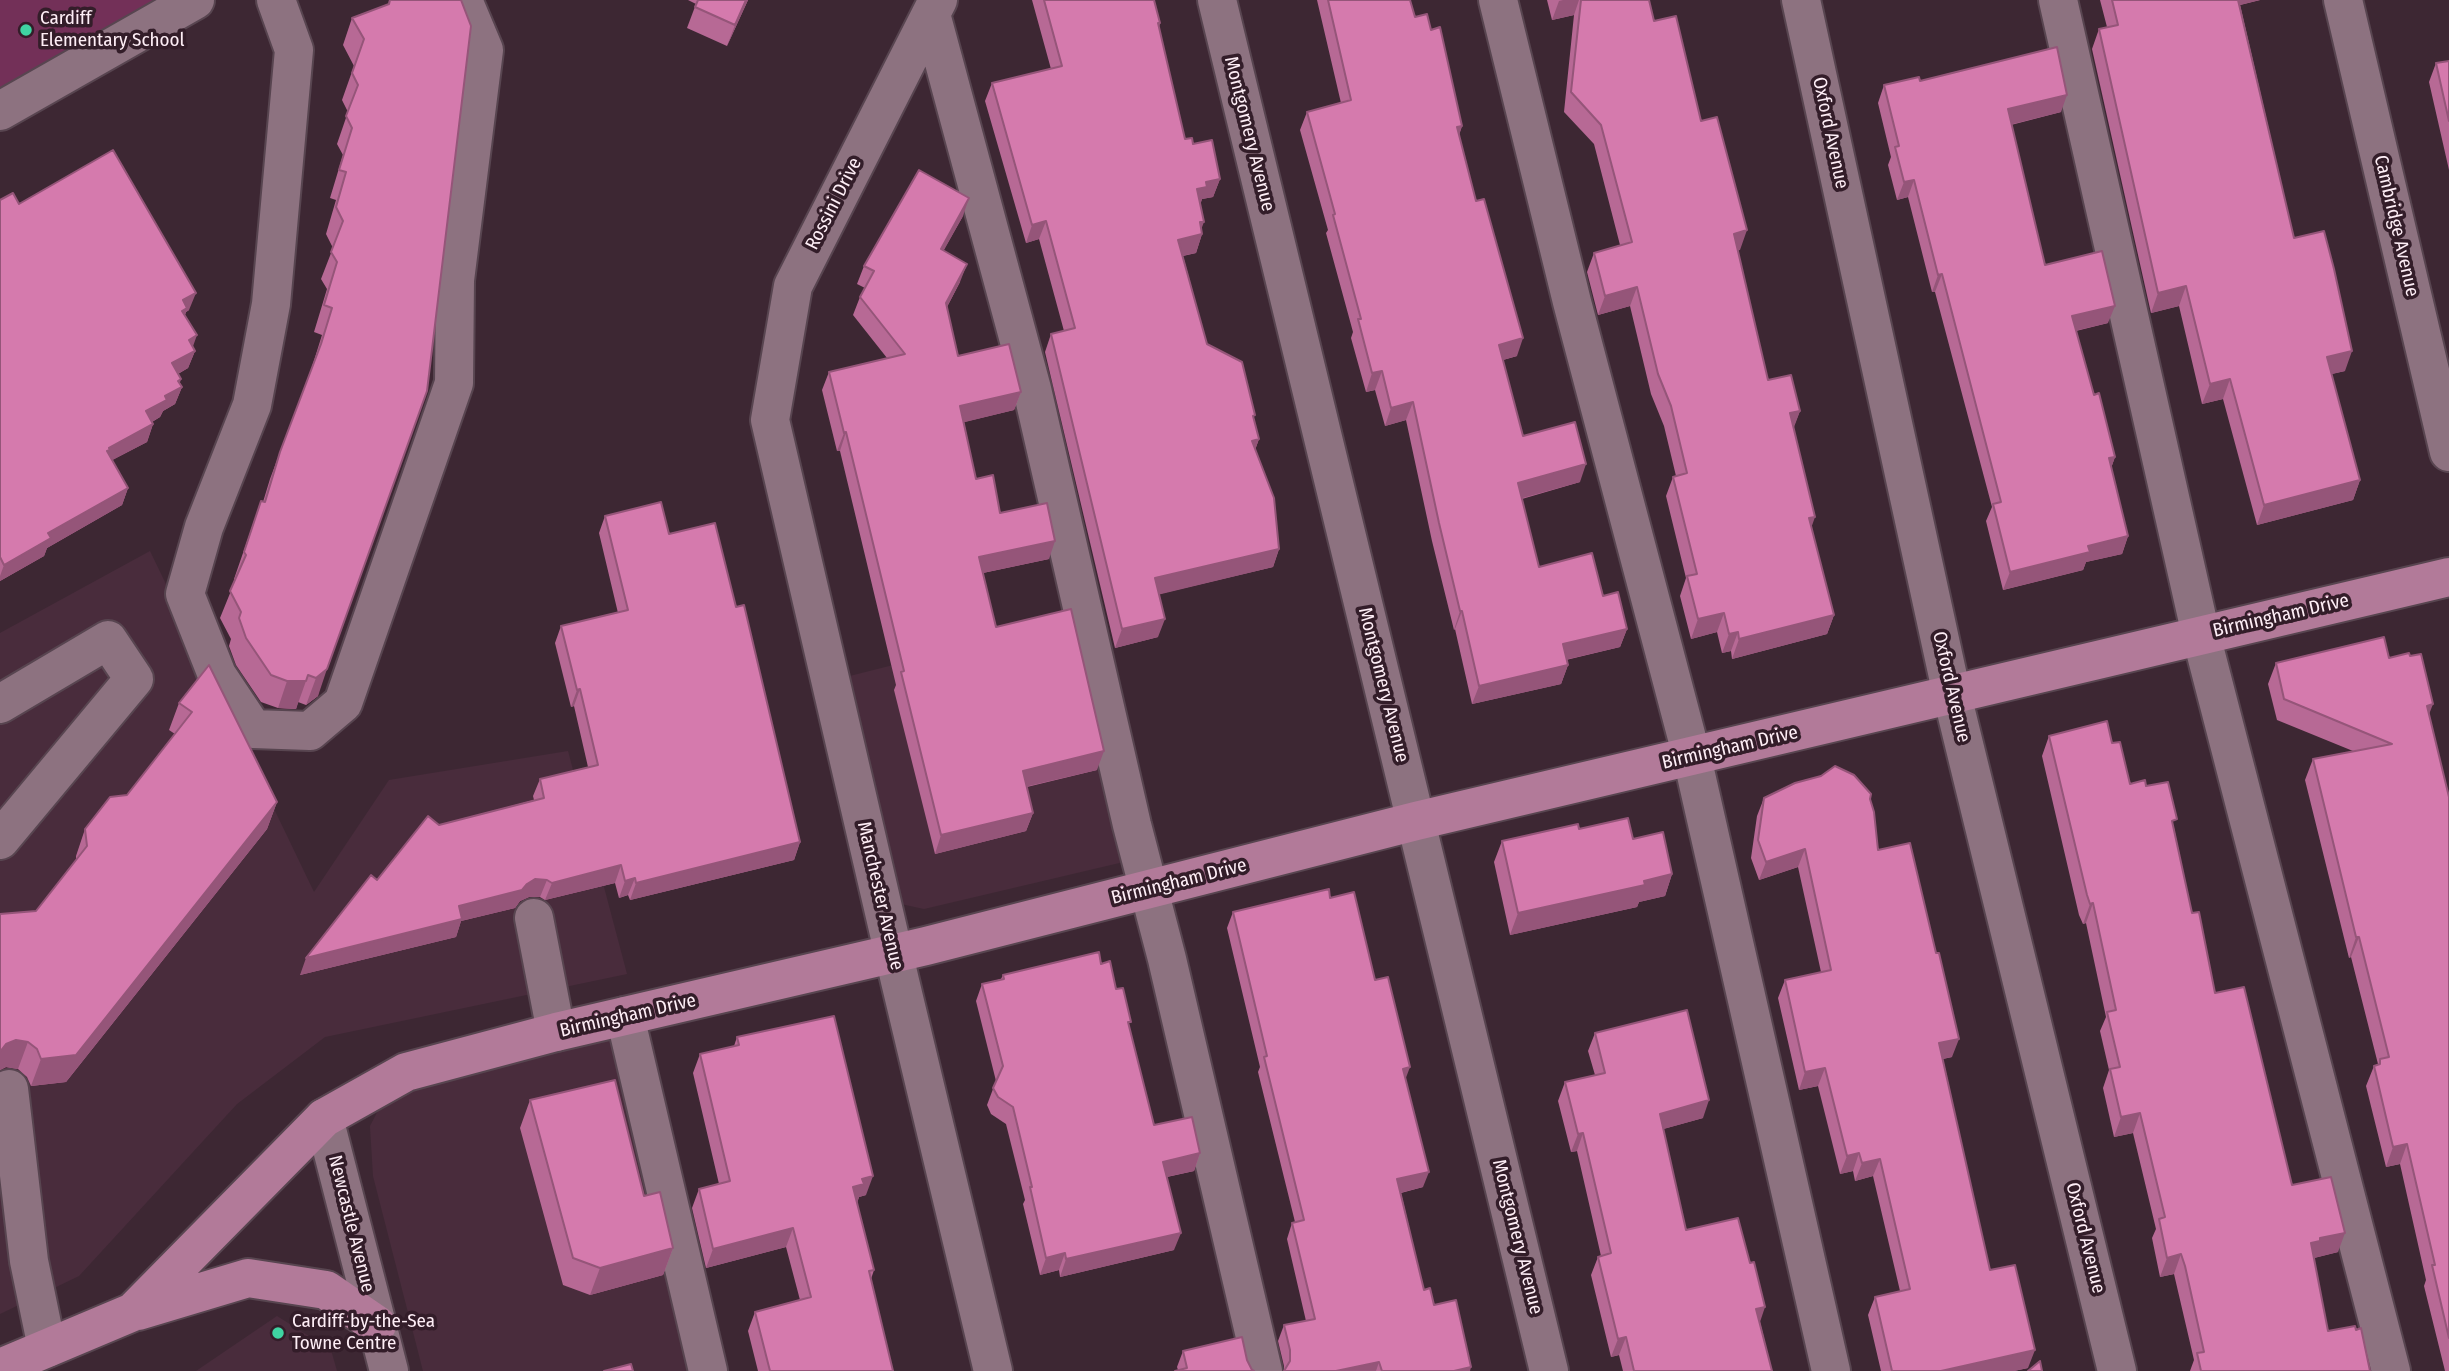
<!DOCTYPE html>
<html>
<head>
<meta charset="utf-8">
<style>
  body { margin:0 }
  canvas { display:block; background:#3d2733 }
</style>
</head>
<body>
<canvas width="2449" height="1371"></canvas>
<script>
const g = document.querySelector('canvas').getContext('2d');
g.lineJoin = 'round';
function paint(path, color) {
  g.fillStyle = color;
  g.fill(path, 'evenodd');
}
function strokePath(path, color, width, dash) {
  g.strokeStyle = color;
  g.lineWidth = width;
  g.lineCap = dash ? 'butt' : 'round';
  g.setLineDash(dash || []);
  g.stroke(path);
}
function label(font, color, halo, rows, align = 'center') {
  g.font = font + ' "Fira Sans Condensed",sans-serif';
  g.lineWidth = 7;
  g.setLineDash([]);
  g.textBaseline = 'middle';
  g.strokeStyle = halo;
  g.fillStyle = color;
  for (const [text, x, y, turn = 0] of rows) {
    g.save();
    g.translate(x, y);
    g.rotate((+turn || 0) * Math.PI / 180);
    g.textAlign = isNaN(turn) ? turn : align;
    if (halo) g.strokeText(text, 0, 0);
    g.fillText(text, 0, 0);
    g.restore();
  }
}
paint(new Path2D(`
  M150 551 314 892 389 780 568 751 627 974 325 1037 237 1104 79 1276 0 1314V633Z
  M1071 620 1132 860 924 909 901 904 838 679Z
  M609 1036 691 1371H423L373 1176 370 1126 383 1101 412 1084Z
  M277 1316 331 1350 337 1371H196Z`), '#492c3c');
paint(new Path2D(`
  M0 0H196L0 112Z`), '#733058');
const minor = new Path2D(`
  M276 0 294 50 271 304 252 405 204 527 185 594 217 675 253 729 310 731 343 703 454 383 455 280 484 50 463 0
  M938 0 793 286 770 420 900 981 993 1371
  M1217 0 1549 1371
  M1498 0 1572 302 1692 757 1831 1371
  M1801 0 1952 695 2117 1371
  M2058 0 2201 635 2391 1371
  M2343 0 2449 452
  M931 14 1032 389 1132 825 1167 959 1263 1371
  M0 111 195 0
  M0 704 108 640 134 679 0 840
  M534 918 556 1032
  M625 1016 708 1371
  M9 1089 29 1261 47 1348
  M324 1118 389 1371`);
const major = new Path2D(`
  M138 1311 248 1278 326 1290 377 1325
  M0 1368 133 1312 324 1118 406 1072 556 1032 926 946 1416 821 2449 577`);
strokePath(minor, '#584550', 42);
strokePath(major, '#584550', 42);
strokePath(minor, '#8d7280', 38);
strokePath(major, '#b27a99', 38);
paint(new Path2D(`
  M389 0 318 696 306 705 298 702 296 709 278 708 261 702 236 665 229 646 231 639 220 618 235 581 234 579 261 501 263 502 270 479 312 367 322 335 314 332 327 289 321 279 333 248 326 234 336 200 330 198 343 155 337 144 348 112 342 100 354 66 343 45 352 18 388 4Z
  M688 0H748L727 46 687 28 696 4Z
  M1032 0H1154L1160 23 1159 27 1185 139 1193 144 1220 179 1213 197 1202 199 1200 205 1202 234 1196 253 1183 256 1207 344 1254 420 1259 439 1255 450 1279 549 1273 567 1159 594 1158 637 1115 648 1045 352 1051 334 1064 331 1039 239 1026 243 985 101 992 83 1051 69Z
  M1317 0H1410L1415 17 1431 30 1462 126 1459 135 1517 356 1503 360 1523 436 1580 482 1522 499 1539 567 1603 596 1627 629 1620 647 1566 660 1568 665 1561 684 1472 704 1455 629 1454 630 1432 541 1406 420 1385 426 1375 390 1366 392 1351 338 1353 332 1326 233 1328 230 1300 130 1307 112 1341 103Z
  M1547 0H1649L1654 21 1701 121 1740 250H1738L1768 380 1800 411 1793 428 1811 527 1834 615 1827 634 1732 659 1731 651 1722 653 1717 632 1691 639 1680 596 1686 578 1666 496 1673 477 1676 476 1664 426 1651 394 1630 306 1598 315 1587 272 1594 253 1620 245 1594 144 1564 112 1574 15 1552 20Z
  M2100 0H2260L2240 5 2294 238 2345 371 2331 374 2360 480 2353 500 2257 525 2223 399 2202 404 2179 306 2151 313 2092 49 2099 29 2107 27Z
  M2449 61V170L2429 82 2436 63Z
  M1920 81 2061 112 2011 125 2045 265 2108 323 2076 331 2094 395 2115 457 2111 468 2128 536 2122 554 2086 562 2083 570 2003 590 1986 521 1992 507 1935 292H1932L1908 197 1897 200 1888 165 1891 157 1878 103 1884 85Z
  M0 200 19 204 189 310 186 312 185 315 193 347 195 351 188 368 178 374 180 383 182 387 175 404 163 411 160 417 152 422 153 424 147 442 112 460 128 488 122 505 47 548 44 556 0 581Z
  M963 216 943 251 960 282 947 307 958 356 1021 392 1014 410 964 422 976 479 1000 513 1049 559 983 573 996 627 1097 770 1027 787 1033 813 1026 831 935 854 894 690 896 685 840 451H837L822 390 829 372 887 358 853 315 860 297 865 288 857 284 864 266Z
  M605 516 669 534 736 607 800 842 794 860 630 900 628 895 619 898 615 883 545 900 540 897H529L520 901 515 908 461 921 456 937 300 975 377 880 439 825 534 800 533 796 540 779 588 767 574 706 571 707 555 643 561 626 618 613 599 533Z
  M2389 658 2429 714 2449 797V1371H2445L2424 1286 2426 1280 2400 1164 2386 1167 2366 1086 2374 1066 2378 1064 2351 957 2349 958 2305 780 2313 759 2353 751 2277 720 2268 684 2276 663Z
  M209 665 277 802 267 829 66 1082 31 1086 27 1077 18 1069 6 1067 0 1070V914L36 911 76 860V856L85 829 127 795 175 734 169 730 179 703Z
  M2049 736 2112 743 2130 784 2146 786 2174 828 2192 913 2215 993 2292 1185 2338 1252 2314 1258 2328 1331 2356 1330 2370 1371H2190L2194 1360 2174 1274 2160 1277 2152 1238 2156 1229 2133 1133 2114 1137 2103 1088 2109 1070 2100 1031 2106 1017 2086 923 2083 924 2079 915 2042 756Z
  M1764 798 1870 799 1878 850 1952 1057 1943 1059 1990 1270 2028 1368 2014 1371H1881L1868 1315 1875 1297 1900 1291 1873 1176 1855 1181 1853 1171 1840 1174 1818 1086 1799 1090 1778 998 1785 980 1821 972 1798 867 1759 880 1751 858 1757 816Z
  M1579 829 1633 839 1672 874 1665 896 1639 902 1637 907 1510 935 1494 862 1502 841Z
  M1330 898 1375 980 1405 1079 1423 1187 1401 1193 1424 1290 1434 1305 1470 1371H1284V1366L1278 1341 1284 1325 1306 1321 1287 1239 1292 1223 1295 1222 1258 1072 1260 1067 1227 928 1233 912Z
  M1101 964 1116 989 1129 1026 1154 1125 1200 1153 1194 1171 1167 1177 1174 1250 1060 1277 1059 1270 1040 1275 1023 1204 1025 1200 1006 1124 991 1114 987 1105 996 1081 976 1001 982 984 1001 979 1003 975Z
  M1595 1033 1703 1118 1663 1129 1686 1230 1760 1322 1772 1371H1623L1619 1355 1611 1357 1591 1275 1598 1257 1601 1256 1577 1151 1571 1152 1558 1101 1565 1082 1595 1075 1588 1051Z
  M737 1037 866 1195 859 1197 857 1203 874 1270 871 1279 893 1371H758L748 1331 755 1312 800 1300 786 1247 706 1268 692 1208 699 1189 719 1184 693 1073 700 1054 734 1046Z
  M530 1100 673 1248 663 1275 590 1295 563 1285 520 1128Z
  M1183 1351 1247 1360 1252 1370H1178L1177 1367Z`), '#b76995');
paint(new Path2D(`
  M746 0H748L727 46 735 25Z
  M1563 0H1579L1574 15 1552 20 1559 1Z
  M2231 0H2260L2228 8Z
  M2067 95 2061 112 2001 127 2008 109Z
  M1462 126 1456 144 1457 127Z
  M1220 179 1213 197 1202 199 1200 205 1197 189 1206 182Z
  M1914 180 1908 197 1897 200 1904 182Z
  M969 198 963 216 934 268 941 249Z
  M1046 221 1039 239 1026 243 1032 225Z
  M1200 222H1204L1199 235 1202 234 1196 253 1172 258 1178 240Z
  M1747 230 1740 250 1727 253 1734 234Z
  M967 264 960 282 939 322 946 303Z
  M1942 274 1935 292H1932L1938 275Z
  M2186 286 2179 306 2151 313 2158 293Z
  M1637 287 1630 306 1598 315 1605 296Z
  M196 293 189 310 186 312 181 325 183 300Z
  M2115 306 2108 323 2066 333 2072 316Z
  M197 335 191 352 189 340Z
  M1523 338 1517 356 1492 363 1499 345Z
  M195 351 188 368 165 381 172 363Z
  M2352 351 2345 371 2320 377 2327 357Z
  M1382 371 1375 390 1366 392 1372 373Z
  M181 379 178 389 182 387 175 404 163 411 160 417 140 429 146 411 165 396 178 381Z
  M2230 379 2223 399 2202 404 2210 384Z
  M1021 392 1014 410 953 425 960 406Z
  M1413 402 1406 420 1385 426 1391 408Z
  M1800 411 1793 430 1790 413Z
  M153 424 147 442 105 464 101 469 109 448Z
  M846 432 840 451H837L844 433Z
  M1259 439 1252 458V441Z
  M2115 457 2109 474V458Z
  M1586 464 1580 482 1512 501 1518 483Z
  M2360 480 2353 500 2257 525 2264 505Z
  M128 488 122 505 47 548 44 556 0 581V576L4 565 48 533Z
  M1815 517 1808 537 1809 518Z
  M2128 536 2122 554 2086 562 2083 570 2003 590 2010 572 2088 546Z
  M1055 541 1049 559 973 575 979 557Z
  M1279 549 1273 567 1149 597 1155 578Z
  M1460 611H1462L1455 629 1454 630Z
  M1724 613 1717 632 1691 639 1698 619Z
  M1834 615 1827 634 1732 659 1739 639Z
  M1165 619 1158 637 1115 648 1122 629Z
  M1627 629 1620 647 1556 662 1563 644Z
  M1738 632 1731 651 1722 653 1729 634Z
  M1568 665 1561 684 1472 704 1479 686Z
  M327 669 318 696 306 705 316 678Z
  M287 681H306L296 709 278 708Z
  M580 689 574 706 571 707 577 690Z
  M2433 704 2425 725 2427 706Z
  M1104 751 1097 770 1016 789 1023 771Z
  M277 802 267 829 66 1082 31 1086 41 1059Z
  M1033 813 1026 831 935 854 941 835Z
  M800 842 794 860 630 900 636 883Z
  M1805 849 1798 867 1759 880 1766 862Z
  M621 865 615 883 545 900 552 883Z
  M1672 874 1665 896 1639 902 1637 907 1510 935 1518 913Z
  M635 878 628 895 619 898 625 881Z
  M535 879 547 880 540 897H529L520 901 515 908 461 921 456 937 300 975 306 958 527 884Z
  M2093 903 2086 923 2083 924 2090 904Z
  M2356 937H2359L2351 957 2349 958Z
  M1959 1039 1952 1057 1932 1061 1939 1043Z
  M16 1040 28 1042 18 1069 6 1067 0 1070V1052L6 1044Z
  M1410 1067 1404 1083 1403 1069Z
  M1825 1068 1818 1086 1799 1090 1805 1072Z
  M1709 1100 1703 1118 1653 1132 1660 1114Z
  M2140 1113 2133 1133 2114 1137 2121 1117Z
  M1583 1133 1577 1151 1571 1152 1578 1134Z
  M2407 1144 2400 1164 2386 1167 2393 1147Z
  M1200 1153 1194 1171 1157 1179 1163 1162Z
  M1859 1153 1853 1171 1840 1174 1847 1156Z
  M1880 1159 1873 1176 1855 1181 1862 1163Z
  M1429 1172 1423 1187 1392 1195 1397 1179Z
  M873 1176 866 1195 859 1197 857 1203 853 1187 862 1179Z
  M793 1228 786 1247 706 1268 713 1249Z
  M1181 1233 1174 1250 1060 1277 1066 1259Z
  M2345 1233 2338 1252 2314 1258 2311 1243 2320 1238Z
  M673 1248 663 1275 590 1295 600 1268Z
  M1065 1253 1059 1270 1040 1275 1046 1258Z
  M2181 1254 2174 1274 2160 1277 2167 1258Z
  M1765 1307 1759 1325 1756 1309Z
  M1626 1337 1619 1355 1611 1357 1618 1339Z
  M2035 1350 2028 1368 2014 1371H1941Z
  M1379 1362 1376 1371H1336Z
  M1471 1367 1470 1371H1454Z`), '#955579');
const building = new Path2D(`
  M390 0H461L471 26 427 391 327 669 316 678 308 675 306 681H287L271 675 246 638 239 618 241 612 230 591 246 555 244 552 261 501 265 502 280 452 321 344 332 308 324 305 337 262 331 252 343 221 336 207 346 172 339 170 352 128 346 116 358 85 352 73 364 39 352 18 389 4Z
  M698 0H746L735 25 695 7Z
  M1044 0H1154L1160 23H1158L1185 139 1192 138 1193 144 1212 140 1220 179 1206 182 1207 187 1197 189 1204 222H1200L1202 234 1178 240 1207 344 1242 362 1255 415 1253 416 1259 439 1252 441 1274 498 1279 549 1155 578 1165 619 1122 629 1051 334 1075 328 1046 221 1032 225 992 83 1062 66Z
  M1328 0H1410L1415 17 1427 14 1431 30 1440 27 1462 126 1457 127 1476 201 1484 199 1523 338 1499 345 1523 436 1575 422 1586 464 1518 483 1539 567 1592 553 1603 596 1618 592 1627 629 1563 644 1568 665 1479 686 1462 611H1460L1439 523 1413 402 1391 408 1382 371 1372 373 1358 319H1361L1333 215 1335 214 1307 112 1351 100Z
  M1581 0H1649L1654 21 1676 16 1701 121 1717 117 1747 230 1734 234 1768 380 1791 375 1800 411 1790 413 1815 517 1809 518 1834 615 1739 639 1738 632 1729 634 1724 613 1698 619 1687 576 1697 574 1673 477 1687 473 1671 406 1658 374 1637 287 1605 296 1594 253 1632 242 1601 125 1571 92Z
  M2112 0H2238L2294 238 2324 231 2334 269 2352 351 2327 357 2360 480 2264 505 2230 379 2210 384 2186 286 2158 293 2099 29 2118 25Z
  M2057 47 2067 95 2008 109 2045 265 2102 251 2115 306 2072 316 2094 395 2099 393 2115 457 2109 458 2128 536 2088 546 2090 552 2010 572 1993 504 2001 502 1942 274 1938 275 1914 180 1904 182 1895 147 1899 146 1884 85 1919 77 1920 81Z
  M2449 61V121L2436 63Z
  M113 150 196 293 183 300 187 308 182 311 197 335 189 340 195 351 172 363 181 379 178 381 182 387 165 396 167 400 146 411 153 424 109 448 110 450 107 451 128 488 48 533 51 538 4 565 0 557V200L13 193 19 204Z
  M919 170 969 198 941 249 967 264 946 303 958 356 1009 344 1021 392 960 406 976 479 993 475 1000 513 1047 503 1055 541 979 557 996 627 1071 609 1104 751 1023 771 1033 813 941 835 901 672 904 671 846 432 844 433 829 372 905 354 860 297 874 271 864 266Z
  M661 502 669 534 715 523 736 607 744 605 800 842 636 883 635 878 625 881 621 865 552 883 547 880 535 879 527 884 522 890 459 906 462 919 306 958 371 875 377 880 428 816 439 825 544 798 540 779 598 765 580 689 577 690 561 626 628 610 605 516Z
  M2384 637 2389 658 2409 653 2410 656 2421 654 2433 704 2427 706 2449 797V1338L2432 1265H2435L2407 1144 2393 1147 2374 1066 2380 1064V1059L2389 1057 2359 937H2356L2313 759 2392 744 2284 699 2276 663Z
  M209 665 277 802 76 1055 41 1059 37 1049 28 1042 16 1040 6 1044 0 1052V914L36 911 87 846 85 829 110 797 127 795 192 712 179 703Z
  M2107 721 2112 743 2120 742 2130 784 2145 780 2146 786 2168 782 2177 819 2172 821 2192 913 2199 912 2215 993 2244 987 2292 1185 2331 1177 2345 1233 2320 1238V1241L2311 1243 2328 1331 2355 1326 2356 1330 2361 1328 2370 1371H2201L2197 1353 2204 1352 2185 1266 2181 1254 2167 1258 2159 1219 2165 1217 2140 1113 2121 1117 2110 1069 2120 1067 2107 1012 2116 1010 2093 903 2090 904 2087 895 2049 736Z
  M1835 766 1854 775 1871 794 1870 799 1874 812 1878 850 1910 843 1936 953H1939L1959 1039 1939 1043 1990 1270 2015 1265 2035 1350 1941 1371H1892L1875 1297 1910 1289 1880 1159 1862 1163 1859 1153 1847 1156 1825 1068 1805 1072 1785 980 1831 970 1805 849 1766 862 1758 840 1764 798 1795 783 1821 776Z
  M1628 818 1633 839 1663 832 1672 874 1644 881 1645 885 1518 913 1502 841 1578 824 1579 829Z
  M1329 889 1330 898 1354 892 1375 980 1388 977 1410 1067 1403 1069 1429 1172 1397 1179 1424 1290 1430 1288 1434 1305 1456 1300 1471 1367 1454 1371H1382L1379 1362 1336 1371H1284L1290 1361V1350L1284 1325 1315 1319 1292 1223 1304 1220 1264 1057 1267 1056 1233 912Z
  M1099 952 1101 964 1110 961 1116 989 1123 988 1131 1022H1128L1154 1125 1192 1117 1200 1153 1163 1162 1181 1233 1066 1259 1065 1253 1046 1258 1030 1187H1032L1013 1107 998 1097 993 1088 1003 1066 982 984 1004 979 1003 975Z
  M1687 1010 1709 1100 1660 1114 1686 1230 1738 1218 1750 1263 1754 1262 1765 1307 1756 1309 1772 1371H1634L1626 1337 1618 1339 1598 1257 1611 1253 1583 1133 1578 1134 1565 1082 1605 1073 1595 1033Z
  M834 1016 873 1176 862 1179 864 1184 853 1187 874 1270 869 1271 893 1371H770L755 1312 811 1297 793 1228 713 1249 699 1189 730 1181 700 1054 739 1045 737 1037Z
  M615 1080 644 1196 660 1192 673 1248 600 1268 573 1258 530 1100Z
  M1242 1337 1247 1360 1252 1370 1254 1371H1175L1187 1368 1183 1351Z
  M2040 1361 2042 1371H2028Z
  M631 1364 633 1371H604Z`);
paint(building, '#d57aad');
strokePath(building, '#955579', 2);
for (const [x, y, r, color] of [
  [26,30,7,"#3fd4a2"],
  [278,1333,7,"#3fd4a2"]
]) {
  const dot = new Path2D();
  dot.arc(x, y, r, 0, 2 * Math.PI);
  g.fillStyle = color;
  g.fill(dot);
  strokePath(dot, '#331d29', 2.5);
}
label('19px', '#feeef6', '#331d29', [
  ["Cardiff",40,19],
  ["Elementary School",40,41],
  ["Cardiff-by-the-Sea",292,1322],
  ["Towne Centre",292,1344]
], 'left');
label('19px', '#feeef6', '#331d29', [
  ["Oxford Avenue",1830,133,78],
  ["Montgomery Avenue",1249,134,76],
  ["Rossini Drive",834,204,-63],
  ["Cambridge Avenue",2396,226,77],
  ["Birmingham Drive",2281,616,-13],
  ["Montgomery Avenue",1383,685,76],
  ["Oxford Avenue",1951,687,77],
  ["Birmingham Drive",1730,748,-13],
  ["Birmingham Drive",1179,882,-14],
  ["Manchester Avenue",880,896,77],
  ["Birmingham Drive",628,1016,-13],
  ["Newcastle Avenue",351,1224,76],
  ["Montgomery Avenue",1517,1237,76],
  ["Oxford Avenue",2085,1238,76]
]);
</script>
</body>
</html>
